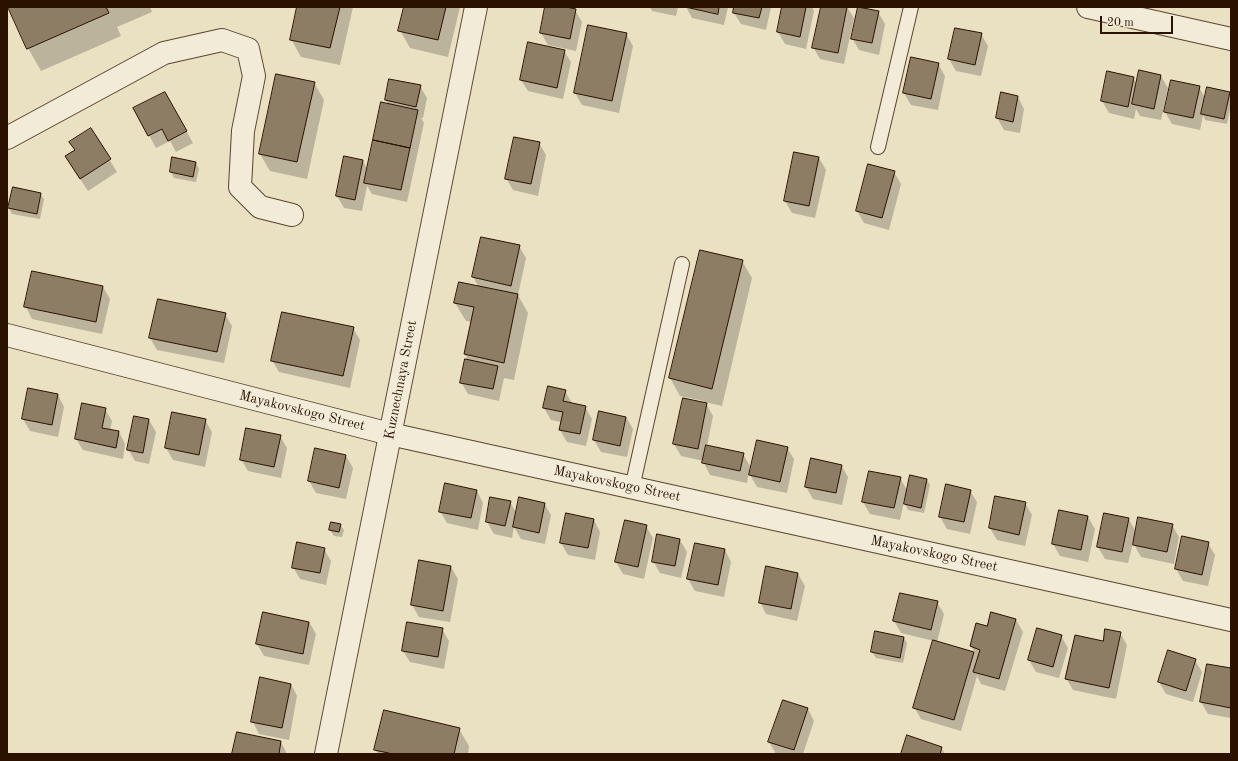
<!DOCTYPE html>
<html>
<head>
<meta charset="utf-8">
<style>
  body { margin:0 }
  #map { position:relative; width:1238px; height:761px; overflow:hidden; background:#eae0c2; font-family:"Old Standard TT",serif }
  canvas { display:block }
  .frame { position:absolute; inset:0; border:8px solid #2b1100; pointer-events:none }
  .scale { position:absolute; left:1100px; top:16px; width:73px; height:18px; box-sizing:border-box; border:2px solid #2b1100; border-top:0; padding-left:5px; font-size:12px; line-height:14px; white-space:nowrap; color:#2b1100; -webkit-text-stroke:3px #f1ebd7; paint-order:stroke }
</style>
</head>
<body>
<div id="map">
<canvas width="1238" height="761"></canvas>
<div class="frame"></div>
<div class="scale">20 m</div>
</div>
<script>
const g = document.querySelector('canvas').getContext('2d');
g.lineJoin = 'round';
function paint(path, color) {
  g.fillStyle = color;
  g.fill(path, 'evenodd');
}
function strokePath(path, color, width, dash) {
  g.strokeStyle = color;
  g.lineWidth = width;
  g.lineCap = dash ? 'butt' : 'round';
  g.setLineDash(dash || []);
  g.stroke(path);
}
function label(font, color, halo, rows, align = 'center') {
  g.font = font + ' "Old Standard TT",serif';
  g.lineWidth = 3;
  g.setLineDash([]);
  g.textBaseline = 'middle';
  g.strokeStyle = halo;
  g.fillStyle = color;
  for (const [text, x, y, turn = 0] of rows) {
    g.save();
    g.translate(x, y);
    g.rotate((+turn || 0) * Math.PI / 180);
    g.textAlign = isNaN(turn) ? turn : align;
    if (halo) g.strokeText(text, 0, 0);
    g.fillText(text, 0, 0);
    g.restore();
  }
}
paint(new Path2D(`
  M9 7H150L152 12 117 27 121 36 41 71 28 48Z
  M299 7H353L340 65 301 57 291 39Z
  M405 7H460L448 57 410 48 400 30Z
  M546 7H561L575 10 582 22 576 51 548 45 541 33Z
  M650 7H678L676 16 652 11Z
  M686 7H728L724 25 692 18Z
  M735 7H771L766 30 741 24 734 13Z
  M783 7H812L814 11 806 49 785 44 778 32Z
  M822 7H847L854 18 844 64 820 59 813 47Z
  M878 12 885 24 879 55 859 50 852 38Z
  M626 34 633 46 619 113 582 105 575 93Z
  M981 34 988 46 981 76 956 71 949 59Z
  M564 51 571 62 563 99 528 91 521 80Z
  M938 64 945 76 938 110 911 105 904 93Z
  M1108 73 1133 78 1137 84 1161 76 1168 88 1161 120 1140 116 1136 109 1134 119 1109 113 1102 101Z
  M390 80 420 86 427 98 423 118H421L424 123 407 202 372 194 367 186 362 211 344 208 337 196 363 161 368 170 388 104 386 100Z
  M314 83 324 100 307 179 270 171 260 154Z
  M1199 87 1205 98 1229 92 1231 96V104L1227 124 1205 120 1203 115 1200 130 1172 124 1165 112Z
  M1018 97 1024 109 1020 133 1004 130 997 118Z
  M172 105 193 143 176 152 170 141 156 148 135 109Z
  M91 130 117 172 88 191 73 168 76 151Z
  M539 143 546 155 538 196 513 190 506 178Z
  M173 158 196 163 199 169 196 182 174 178 171 172Z
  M819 158 826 170 815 218 792 213 785 201Z
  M894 172 901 184 889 230 864 223 857 211Z
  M40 194 44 199 40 219 12 214 9 208Z
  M519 246 526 258 518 295 528 313 514 380 504 378 499 401 468 394 461 382 468 361 465 354 472 322 466 321 455 303 479 287 473 277Z
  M742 261 752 278 722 406 705 402 713 416 707 446 743 454 750 466 747 483 710 475 704 463V461L681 456 674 444 704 401 680 396 670 378Z
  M103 287 110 299 102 334 32 319 26 307Z
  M225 314 232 326 224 363 157 350 150 338Z
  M353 328 360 340 350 388 279 372 272 360Z
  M29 389 58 395 64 407 58 437 30 431 23 419Z
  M565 391 572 403V404L585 407 592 419 586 446 567 442 560 430 561 422 551 420 544 408Z
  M105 409 112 421 110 431 119 432 125 444 123 459 83 450 76 439Z
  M173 414 205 420 212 432 205 467 173 460 166 448Z
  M626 417 633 429 627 457 601 452 594 440Z
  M149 420 156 432 149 464 135 461 128 449Z
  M280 436 287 448 281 478 248 471 241 459Z
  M787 448 794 459 787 493 757 487 750 475Z
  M346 456 353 468 346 499 316 493 309 481Z
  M841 465 848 477 842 505 813 499 806 487Z
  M900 478 908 492 927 480 930 485 924 513 908 510 904 502 900 520 870 514 863 502Z
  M477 491 483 503 478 530 447 523 440 511Z
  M970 491 977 502 970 534 947 529 940 517Z
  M510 502 517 514 544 503 551 515 545 544 521 539 514 527 512 538 494 534 487 522Z
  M1025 503 1032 515 1025 546 997 540 990 528Z
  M1088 517 1095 529 1088 562 1060 556 1053 544Z
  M1128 518 1136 532 1172 525 1179 537 1174 564 1141 557 1133 543 1128 563 1105 559 1098 547Z
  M594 520 600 532 595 560 568 555 561 543Z
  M340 525 344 530 342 537 334 536 330 530Z
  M646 526 653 538 644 579 623 574 616 562Z
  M680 540 687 552 681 578 660 573 653 561Z
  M1208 543 1215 555 1208 586 1183 581 1176 569Z
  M324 549 331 561 326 585 300 579 293 567Z
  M725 550 731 562 724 597 695 591 688 579Z
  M451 567 458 579 450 622 419 617 412 605Z
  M798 574 805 586 797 621 766 614 760 602Z
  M937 602 944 614 937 642 975 653 971 646 977 624 988 628 992 613 1016 620 1023 632 1005 691 981 684 977 676 961 731 921 719 914 707 934 641 901 633 894 621Z
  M309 622 316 634 309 665 264 656 257 644Z
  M442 629 449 641 444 669 410 662 403 651Z
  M876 632 904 638 907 643 903 663 876 658 872 652Z
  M1120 633 1127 645 1116 699 1073 690 1066 678 1104 642Z
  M1061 636 1068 648 1059 678 1036 672 1029 660Z
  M1195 660 1202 672 1193 702 1166 694 1159 682Z
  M1231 669V718L1208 714 1201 702Z
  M291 684 297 696 289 740 259 734 253 722Z
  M808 709 814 721 803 754H776L769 742Z
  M459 729 469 746 468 754H378L375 749Z
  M281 742 287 754H233Z
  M941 747 945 754H902Z`), '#0003');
const building = new Path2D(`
  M8 7H106L109 13 27 49Z
  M297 7H340L330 48 290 40Z
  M404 7H446L438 40 398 31Z
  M545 7H566L576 9 570 39 540 33Z
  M686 7H719L718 14Z
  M734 7H762L759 18 733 13Z
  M782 7H806L800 37 777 32Z
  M821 7H847L838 53 812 48Z
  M858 7 879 11 872 43 851 39Z
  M588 25 627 33 612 101 574 93Z
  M955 28 982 33 975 65 948 59Z
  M528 42 565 50 557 88 520 80Z
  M911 57 939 63 931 99 903 93Z
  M1139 70 1161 75 1154 109 1132 104Z
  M1107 71 1134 77 1128 107 1101 101Z
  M276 74 315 82 297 162 259 154Z
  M389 79 421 85 416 107 385 100Z
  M1171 80 1200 86 1193 118 1164 112Z
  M1207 87 1230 92 1224 119 1201 114Z
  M165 92 187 131 168 141 162 129 148 136 133 108Z
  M1001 92 1018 96 1013 122 996 118Z
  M381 102 418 110 410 148 373 140Z
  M91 128 111 159 80 179 65 156 75 150 69 142Z
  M514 137 540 142 531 184 505 179Z
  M373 140 410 148 401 190 364 183Z
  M794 152 819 157 809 206 784 201Z
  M344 156 363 160 355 200 336 196Z
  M172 157 196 162 193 177 170 172Z
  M868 164 895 171 882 218 856 211Z
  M13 187 41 193 37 214 8 208Z
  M481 237 520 245 511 286 472 277Z
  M700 250 743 260 712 389 669 378Z
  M32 271 103 286 96 322 24 307Z
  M459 282 518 294 504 363 464 354 474 307 454 303Z
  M158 299 226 313 217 352 149 338Z
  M282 312 354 327 343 376 271 361Z
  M465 359 498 366 493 389 460 383Z
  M548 386 566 390 563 401 586 406 580 434 559 430 563 412 543 408Z
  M28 388 58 394 52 425 22 419Z
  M683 398 707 403 698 449 673 444Z
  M82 403 106 408 102 428 119 431 116 448 75 439Z
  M599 411 626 417 620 446 593 440Z
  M172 412 206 419 199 455 165 448Z
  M134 416 149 419 143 453 127 450Z
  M246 428 281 435 274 467 240 460Z
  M757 440 788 447 780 482 749 475Z
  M706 445 744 453 740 471 702 463Z
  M315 448 346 455 339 488 308 481Z
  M811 458 842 465 836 493 805 487Z
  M869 471 901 477 894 508 862 502Z
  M910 475 927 479 921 508 904 504Z
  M445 483 477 490 471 518 439 512Z
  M946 484 971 490 964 522 939 517Z
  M995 496 1026 502 1019 535 989 528Z
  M490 497 511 501 505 526 486 522Z
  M519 497 545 503 539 533 513 527Z
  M1059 510 1088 516 1081 550 1052 544Z
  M566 513 594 519 588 548 560 543Z
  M1104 513 1129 518 1122 552 1097 547Z
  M1138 517 1173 524 1167 552 1133 545Z
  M625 520 647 525 638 567 615 562Z
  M331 522 341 524 339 532 329 530Z
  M657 534 680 539 675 566 652 562Z
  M1182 536 1209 542 1202 575 1175 569Z
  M297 542 325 548 320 573 292 568Z
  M695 543 725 549 718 585 687 579Z
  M419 560 451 566 443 611 411 605Z
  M766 566 798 573 791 609 759 603Z
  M900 593 938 601 931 630 893 621Z
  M263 612 309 622 303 654 256 644Z
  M991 612 1016 619 999 679 973 672 980 650 970 646 976 623 987 626Z
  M407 622 443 628 438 657 402 651Z
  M1037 628 1062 635 1053 667 1028 660Z
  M1105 629 1121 632 1109 688 1065 679 1075 635 1103 641Z
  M875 631 904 637 900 658 871 652Z
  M933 640 974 652 954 720 913 708Z
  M1168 650 1196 659 1186 691 1158 682Z
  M1207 664 1231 668V708L1200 702Z
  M260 677 291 684 282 728 251 722Z
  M783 700 808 708 794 750 768 742Z
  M384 710 460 728 454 754H393L374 750Z
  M237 732 281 741 279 754H232Z
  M907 735 942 747 940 754H901Z`);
paint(building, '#8e7d65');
strokePath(building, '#2b1100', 1);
const service = new Path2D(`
  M878 147 911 7
  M632 488 682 264`);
const minor = new Path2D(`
  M1088 7 1231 39
  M7 138 164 53 222 40 248 49 254 76 243 131 240 187 260 207 292 215
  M7 335 390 434 1231 620
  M326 754 476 7`);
strokePath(service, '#5b4530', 16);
strokePath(minor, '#5b4530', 24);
strokePath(service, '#f1ebd7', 14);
strokePath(minor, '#f1ebd7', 22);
label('14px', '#2b1100', '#f1ebd7', [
  ["Kuznechnaya Street",401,380,-79],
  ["Mayakovskogo Street",302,411,14],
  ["Mayakovskogo Street",617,484,12],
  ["Mayakovskogo Street",934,554,12]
]);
</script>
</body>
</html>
